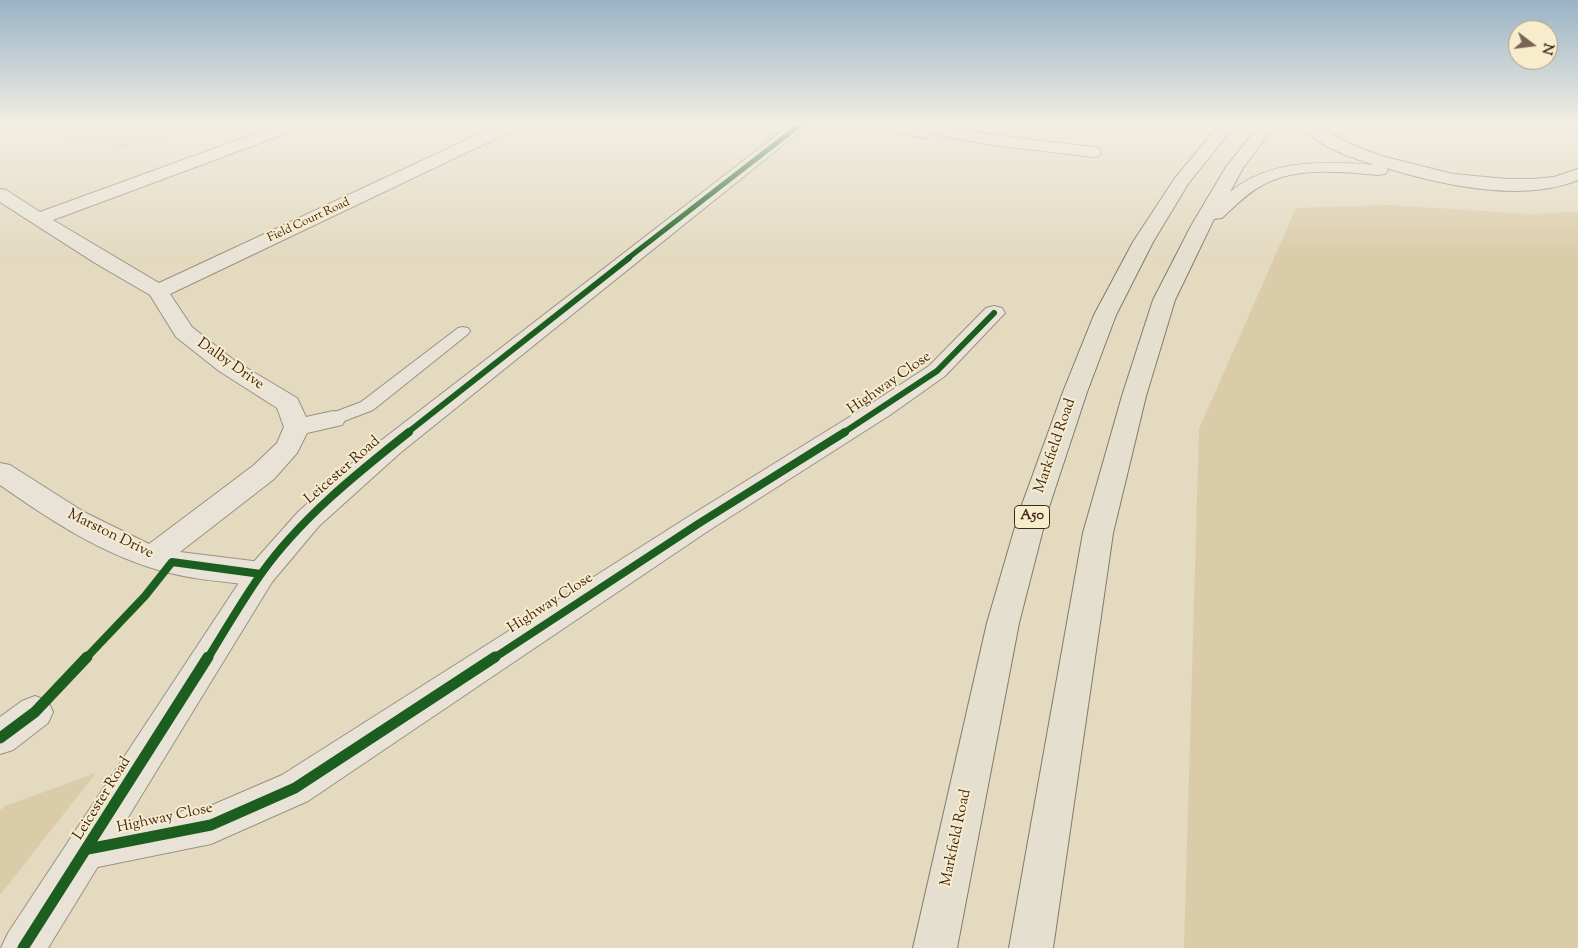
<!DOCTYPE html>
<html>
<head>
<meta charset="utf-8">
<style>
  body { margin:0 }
  #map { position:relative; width:1578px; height:948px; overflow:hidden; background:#e3dac0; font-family:"Sorts Mill Goudy",serif }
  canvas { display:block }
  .north { position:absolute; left:1508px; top:20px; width:50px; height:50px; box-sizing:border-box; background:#f7eccc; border:1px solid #ae9d85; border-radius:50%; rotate:105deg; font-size:14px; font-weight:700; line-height:20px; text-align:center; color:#41261a }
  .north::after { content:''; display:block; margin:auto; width:18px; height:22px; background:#7a6554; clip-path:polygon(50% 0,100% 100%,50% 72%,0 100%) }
</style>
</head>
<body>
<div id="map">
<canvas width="1578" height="948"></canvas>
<div class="north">N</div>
</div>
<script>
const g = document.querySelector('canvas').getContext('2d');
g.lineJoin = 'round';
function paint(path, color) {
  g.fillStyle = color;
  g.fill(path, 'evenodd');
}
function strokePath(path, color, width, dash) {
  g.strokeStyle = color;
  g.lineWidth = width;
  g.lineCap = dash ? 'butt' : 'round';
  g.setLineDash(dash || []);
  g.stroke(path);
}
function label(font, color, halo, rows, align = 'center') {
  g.font = font + ' "Sorts Mill Goudy",serif';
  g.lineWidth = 4;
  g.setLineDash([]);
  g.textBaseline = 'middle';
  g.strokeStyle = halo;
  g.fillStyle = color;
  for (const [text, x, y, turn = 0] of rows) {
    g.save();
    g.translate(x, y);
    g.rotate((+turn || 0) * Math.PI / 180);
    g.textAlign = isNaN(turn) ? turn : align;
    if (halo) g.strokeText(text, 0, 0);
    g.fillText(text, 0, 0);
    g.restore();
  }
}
paint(new Path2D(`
  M45 124H209L216 127 121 148 62 137Z
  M1390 205 1529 214 1578 212V948H1184L1199 429 1296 208Z
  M96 773 0 895V810L5 806Z`), '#dbcca9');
const service = new Path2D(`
  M463 327 468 328 470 331 468 334 373 410 339 423 333 424 327 423 325 419 327 415 361 402 458 328Z`);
const minor = new Path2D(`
  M282 124H305L303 127 53 220 159 283 501 124H522L520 127 170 294 192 327 235 361 297 398 306 417 333 411 342 413 346 419 342 425 307 433 297 453 274 479 180 552 261 562 272 566 276 574 272 582 261 586C228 582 194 580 162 571 103 555 50 520 0 485V463L10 465 84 512 149 544 254 465 277 443 284 427 277 408 219 371 176 337 150 295 95 263 0 202V189L6 190 40 212Z
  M874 124H933L985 134 1093 147 1099 148 1101 152 1099 156 1093 157 985 144 933 134 925 138 876 127Z
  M994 306 1002 308 1005 313 945 376 890 415 708 531 308 801 211 844 88 869 74 863 68 849 74 835 88 829 210 806 282 775 688 517 872 403 929 366 986 308Z
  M35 696 48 701 53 712 48 723 13 750 0 754V717L22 701Z`);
const tertiary = new Path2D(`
  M791 124H809L400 453 319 526 272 582 48 948H1L8 933 250 566 298 512 352 463Z`);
const trunk = new Path2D(`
  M1220 124H1236L1188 184 1153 242 1116 315 1087 392 1048 510 1019 623 957 948H913L987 623 1020 510 1063 392 1094 315 1133 242 1175 178Z
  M1260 124H1276L1243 168 1230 192C1270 159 1325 161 1375 165 1350 157 1315 146 1300 124H1316L1348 143 1381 156 1453 174 1507 179H1533L1554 177 1578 169V180C1523 203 1442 185 1386 168L1388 170 1385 174 1379 175C1341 172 1295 166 1261 186 1246 194 1234 207 1222 218L1214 219 1175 300 1146 396 1113 533 1053 948H1009L1083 533 1122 396 1153 300 1191 226 1226 167Z`);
strokePath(service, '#9a9182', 2);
strokePath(minor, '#9a9182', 2);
strokePath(tertiary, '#9a9182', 2);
strokePath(trunk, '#837a6c', 2);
strokePath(new Path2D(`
  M86 658 154 585`), '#aba499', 3, [1, 2.5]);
strokePath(new Path2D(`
  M56 690 87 657`), '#aba499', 4.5, [2, 4]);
paint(service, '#e8e3d6');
paint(minor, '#e8e3d6');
paint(tertiary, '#e8e3d6');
paint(trunk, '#e4dfcf');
strokePath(new Path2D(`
  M627 259 801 124`), '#1b5e20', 5);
strokePath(new Path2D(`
  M407 433 629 258
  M843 433 937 371 994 313`), '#1b5e20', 6);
strokePath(new Path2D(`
  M86 658 145 596 172 562 261 574
  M208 658C225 630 242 601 261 574 300 519 356 474 409 432
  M494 658 698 524 845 432`), '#1b5e20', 8);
strokePath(new Path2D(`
  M0 738 35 712 87 657
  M88 849 211 825 295 788 495 657
  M23 948 208 657`), '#1b5e20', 11);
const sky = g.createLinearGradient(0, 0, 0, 257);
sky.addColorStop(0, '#99b3c6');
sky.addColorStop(0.48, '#f2eee3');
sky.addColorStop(1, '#f2eee300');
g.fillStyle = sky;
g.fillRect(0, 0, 1578, 257);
label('12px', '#41261a', '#f7eccc', [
  ["Field Court Road",309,221,-25]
]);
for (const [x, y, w] of [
  [1032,517,35]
]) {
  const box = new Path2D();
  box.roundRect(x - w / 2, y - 11.5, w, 23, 4);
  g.fillStyle = '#f7eccc';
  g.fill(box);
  strokePath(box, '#41261a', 1);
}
label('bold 14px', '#41261a', null, [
  ["A50",1032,517]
]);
label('15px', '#41261a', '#f7eccc', [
  ["Dalby Drive",230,365,35],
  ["Highway Close",890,384,-35],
  ["Markfield Road",1056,446,-71],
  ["Leicester Road",343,471,-41],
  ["Marston Drive",110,535,26],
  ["Highway Close",551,604,-33],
  ["Leicester Road",103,799,-58],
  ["Highway Close",165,819,-12],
  ["Markfield Road",957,838,-78]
]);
</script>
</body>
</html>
